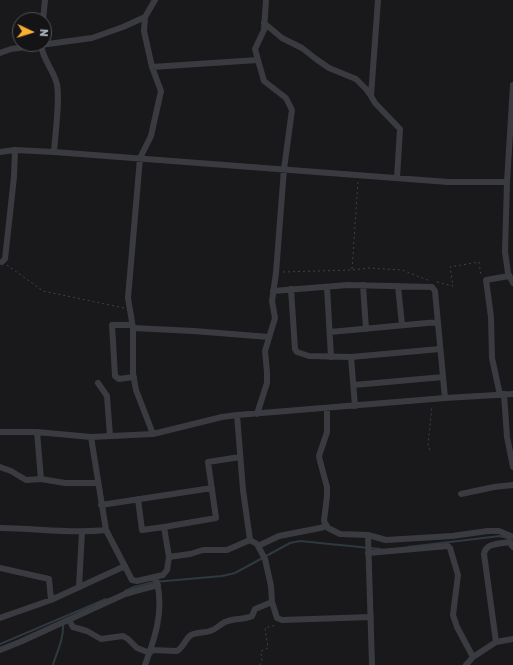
<!DOCTYPE html>
<html>
<head>
<meta charset="utf-8">
<style>
  body { margin:0 }
  #map { position:relative; width:513px; height:665px; overflow:hidden; background:#19191b; font-family:Rubik,sans-serif }
  canvas { display:block }
  .north { position:absolute; left:12px; top:12px; width:40px; height:40px; box-sizing:border-box; background:#141416; border:1px solid #505358; border-radius:50%; rotate:94deg; font-size:11px; font-weight:700; line-height:16px; text-align:center; color:#abb1bb }
  .north::after { content:''; display:block; margin:auto; width:14px; height:18px; background:#faaf32; clip-path:polygon(50% 0,100% 100%,50% 72%,0 100%) }
</style>
</head>
<body>
<div id="map">
<canvas width="513" height="665"></canvas>
<div class="north">N</div>
</div>
<script>
const g = document.querySelector('canvas').getContext('2d');
g.lineJoin = 'round';
function strokePath(path, color, width, dash) {
  g.strokeStyle = color;
  g.lineWidth = width;
  g.lineCap = dash ? 'butt' : 'round';
  g.setLineDash(dash || []);
  g.stroke(path);
}
strokePath(new Path2D(`
  M408 547 500 536 507 538 513 542
  M125 591 134 587 154 582 222 576 235 573 290 543 300 541 380 549
  M0 644 106 599
  M53 665C57 651 64 639 63 624`), '#2e3940', 2);
strokePath(new Path2D(`
  M7 265 43 291 124 308
  M352 269 358 181
  M283 272 352 270 368 268 402 270 430 281
  M437 282 453 286 450 267 479 262 481 276
  M430 450 428 445 432 406
  M260 665 262 662 261 651 268 648 265 628 276 625`), '#404248', 1, [2, 3]);
strokePath(new Path2D(`
  M378 0 371 96 375 103 400 129 397 178
  M43 20 45 0
  M264 23 282 38 302 48 316 59 329 68 356 79 366 89 371 96
  M41 44C42 58 52 68 56 81 61 93 55 136 54 152
  M0 53 11 49 92 38 123 27 145 17
  M152 67 258 60
  M513 85 507 182 505 252 508 273 513 283
  M0 152 15 150 54 152 448 182H507
  M2 262 5 259 14 177 15 150
  M363 285 366 329
  M398 286 402 325
  M327 287 331 357
  M291 289 295 349 297 352 309 356 351 357 440 349
  M273 291 348 285 432 287 435 291 445 398
  M132 325H112L115 376 119 379 134 377
  M133 328 194 331 269 337
  M330 332 438 322
  M351 357 355 406
  M98 383 107 396 110 436
  M354 385 443 377
  M504 394 507 437 513 467
  M500 395 492 358 491 317 486 280 509 276
  M327 408V432L319 456 320 461 327 487V496L324 521 328 528 340 534 368 535 386 540 452 536 488 531H499L513 537
  M257 414 267 383V372L265 351 275 318 272 301 276 273 284 169 292 110 286 98 264 81 258 60 255 49 264 30 266 0
  M237 415 243 490 250 540
  M0 432H37L91 437 153 434 222 417 237 415 445 398 513 394
  M37 432 41 479
  M153 434 136 390 133 374V328L128 298 140 158 151 136 161 91 152 67 144 31 145 17 155 0
  M91 437 106 530 132 580 137 581 163 575 167 570 169 557 190 554 203 550H227L250 540 257 544 265 559 271 586 272 602 277 618 282 620 371 617
  M0 467 11 471 26 480 41 479 65 483H98
  M461 494 494 487 513 485
  M138 499 142 530 164 527
  M101 505 212 488
  M0 528C35 528 71 534 106 530
  M368 535 372 665
  M258 546 279 536 320 528 327 526
  M368 553 448 546 450 548 458 575 453 615 457 627 473 657
  M169 557 164 527 216 518 208 462 240 457
  M0 568 49 579 51 600
  M79 587 82 532
  M0 618 51 600 125 566
  M69 620 73 627 87 631 101 639 123 636 128 639 137 648 150 653
  M496 642 484 554C486 543 499 544 509 542L513 547
  M0 650 20 642 125 594 139 590 158 585
  M151 650 177 651C184 647 185 639 191 635 196 632 204 633 210 631 217 629 219 625 225 622 234 618 244 620 252 616L255 609 272 602
  M145 665C155 638 164 611 157 582
  M466 665 473 657 496 642 513 639`), '#3a3b41', 6);
</script>
</body>
</html>
